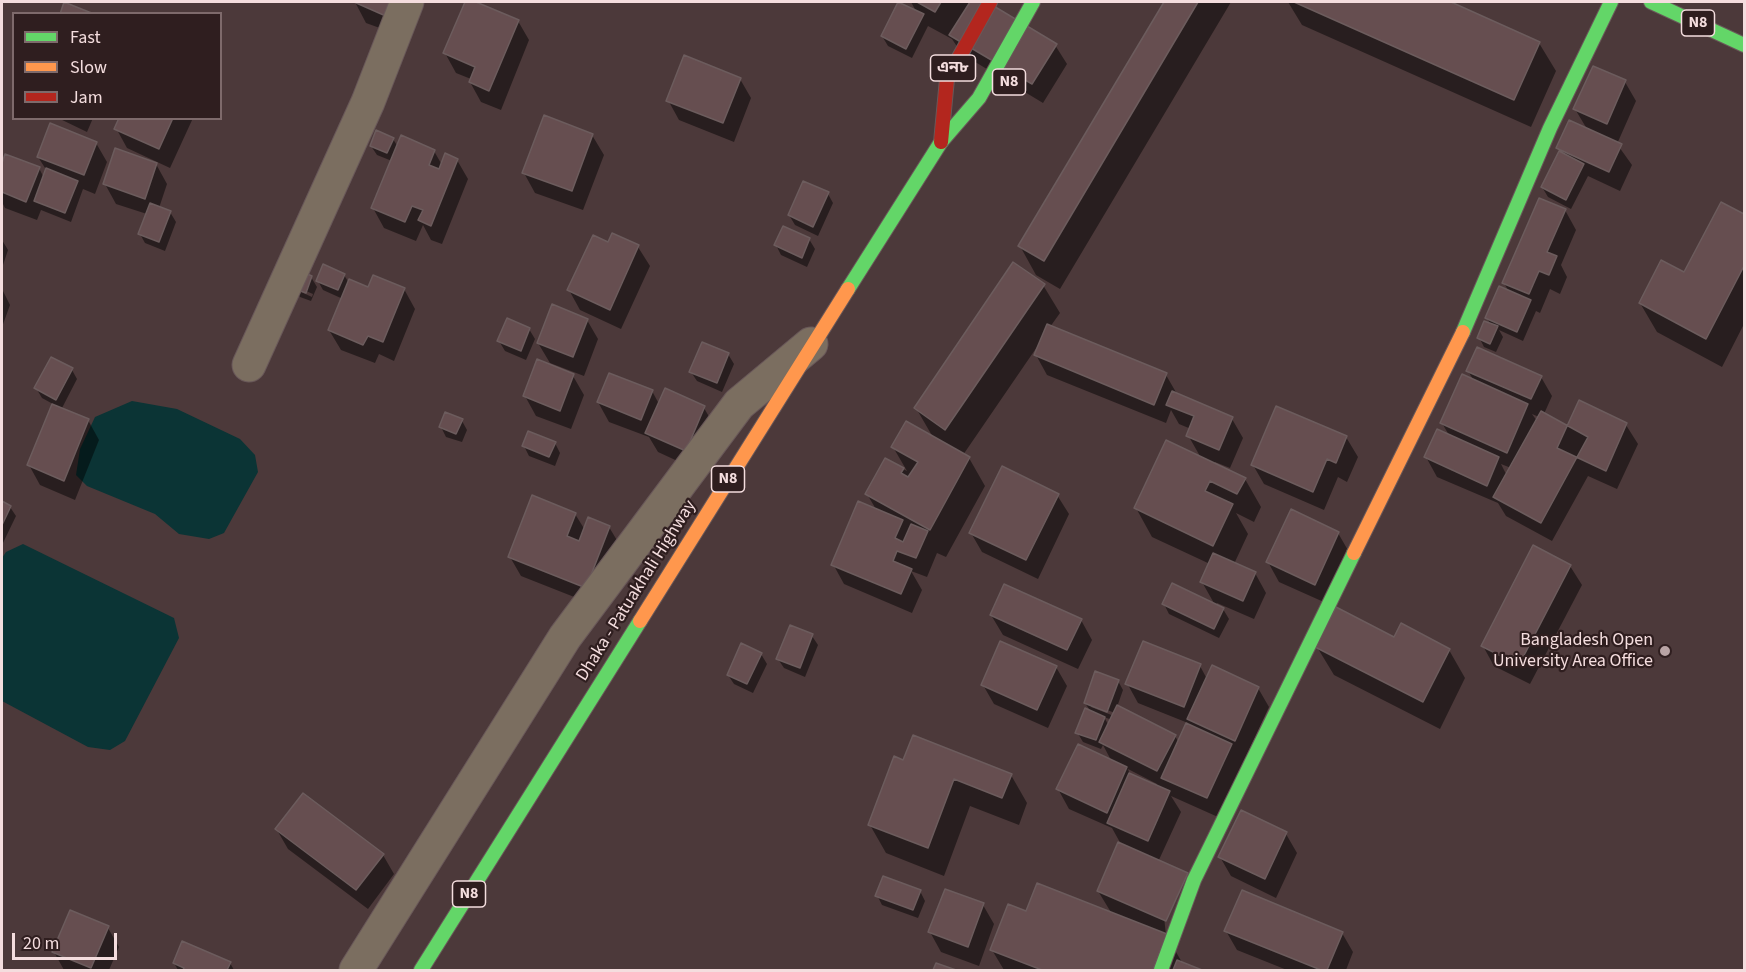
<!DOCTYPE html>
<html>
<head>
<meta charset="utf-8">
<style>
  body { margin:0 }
  #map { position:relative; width:1746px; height:972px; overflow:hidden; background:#4c393a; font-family:"Source Sans 3",sans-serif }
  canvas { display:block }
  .frame { position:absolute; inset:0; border:3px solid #f4ddde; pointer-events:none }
  .legend { position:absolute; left:12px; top:12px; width:210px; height:108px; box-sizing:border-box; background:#2f1e1f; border:2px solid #7e6a6b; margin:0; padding:8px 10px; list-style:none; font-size:18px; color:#f4ddde }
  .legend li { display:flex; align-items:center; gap:12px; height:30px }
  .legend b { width:30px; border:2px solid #7e6a6b }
  .scale { position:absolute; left:12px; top:933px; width:105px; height:27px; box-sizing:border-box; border:3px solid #f4ddde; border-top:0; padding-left:8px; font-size:18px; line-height:21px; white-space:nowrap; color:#f4ddde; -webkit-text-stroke:4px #2f1e1f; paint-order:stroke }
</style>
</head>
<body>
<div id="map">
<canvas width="1746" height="972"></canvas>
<div class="frame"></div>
<ul class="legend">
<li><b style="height:8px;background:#63d668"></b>Fast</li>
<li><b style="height:8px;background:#ff974d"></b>Slow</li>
<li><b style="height:8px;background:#b3261e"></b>Jam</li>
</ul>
<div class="scale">20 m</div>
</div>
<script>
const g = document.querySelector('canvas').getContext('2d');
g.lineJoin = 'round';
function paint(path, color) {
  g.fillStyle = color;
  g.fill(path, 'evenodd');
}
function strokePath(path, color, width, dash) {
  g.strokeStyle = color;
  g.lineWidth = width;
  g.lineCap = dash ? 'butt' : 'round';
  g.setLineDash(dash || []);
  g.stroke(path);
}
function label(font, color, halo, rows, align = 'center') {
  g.font = font + ' "Source Sans 3","Noto Sans Bengali",sans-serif';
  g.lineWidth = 4.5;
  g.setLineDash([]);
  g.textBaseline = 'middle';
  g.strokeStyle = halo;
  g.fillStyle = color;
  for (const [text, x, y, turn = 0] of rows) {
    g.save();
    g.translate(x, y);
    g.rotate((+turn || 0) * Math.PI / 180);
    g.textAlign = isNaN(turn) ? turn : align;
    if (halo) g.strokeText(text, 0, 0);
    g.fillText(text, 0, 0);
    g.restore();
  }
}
paint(new Path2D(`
  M132 401 177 409 240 439 255 455 258 472 224 533 209 539 179 534 155 514 87 486 76 475 80 449 95 417Z
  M23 544 174 618 179 638 125 741 110 750 88 747 2 701V558L6 552Z`), '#0b3435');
paint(new Path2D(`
  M355 2H411L399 35 366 23Z
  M466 2 518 21 529 40 501 110 481 102 470 82 471 79 456 73 445 53Z
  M911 2H985L1055 45 1067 64 1043 103 962 54 952 39 928 26 912 58 888 46 882 36 917 13Z
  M1165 2H1231L1060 289 1036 275 1020 246Z
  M1288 2H1447L1539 43 1556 71 1531 127 1302 25Z
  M740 79 751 98 734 142 679 120 668 100Z
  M1625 82 1636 101 1617 144 1632 165 1620 191 1588 176 1571 209 1548 197 1542 187 1560 151 1558 148 1587 129 1575 109Z
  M58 118H93L87 132Z
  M120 118H193L170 168 127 148 116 128Z
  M592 135 604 155 583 210 535 193 524 173Z
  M393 139 398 147 434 151 442 165 457 160 468 179 442 244 431 240 423 225 416 241 384 228 373 208 392 161 377 155 371 146Z
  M96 143 107 162 95 194 83 189 71 222 41 210 37 220 5 208 2 202V167L6 156 39 168 44 178 47 171 38 157Z
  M156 164 167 184 159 208 170 212 176 222 165 251 145 243 140 234 147 214 116 204 105 184Z
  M828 194 833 203 818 236 795 225 789 215Z
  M1721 204 1744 216V324L1722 367 1657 332 1640 303 1684 274Z
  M1565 210 1576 230 1561 265 1567 277 1560 294 1550 289 1540 313 1536 311 1523 341 1499 330 1503 337 1496 352 1484 347 1479 337 1491 325 1487 318 1509 292 1504 283Z
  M613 235 638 247 650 266 621 329 580 310 569 290Z
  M809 239 815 249 807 267 781 255 776 245Z
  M2 240 8 250 2 268Z
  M344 275 349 283 369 289H404L415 309 394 361 379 354 375 363 341 350 329 330 343 299 323 290 318 281Z
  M311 277 317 287 311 301 300 297 295 288ZM301 289 313 294 312 297 301 292Z
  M1043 285 1060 313 1050 327 1166 375 1177 394 1232 419 1243 438 1230 468 1215 462 1214 464 1245 479 1261 507 1254 522 1236 513 1248 534 1234 564 1255 573 1266 593 1254 619 1217 603 1216 606 1223 609 1229 619 1219 638 1169 614 1164 604 1215 605 1202 582 1210 564 1152 537 1136 508 1201 458 1188 435 1191 429 1179 424 1171 410 1166 423 1047 375 1036 355 1039 344 963 455 969 458 985 486 946 557 937 553 927 577 911 571 922 590 912 613 844 584 833 564 877 511 867 494 886 460 907 471 893 447 934 439 916 408Z
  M2 289 10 305 2 327Z
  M587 320 598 339 584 376 550 363 538 343Z
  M529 329 535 339 526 360 505 351 499 341Z
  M728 354 734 364 722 392 697 381 691 372Z
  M72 370 77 379 61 410 88 420 99 440 75 500 40 485 29 465 53 404 42 398 36 388Z
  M1468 371 1541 377 1552 396 1544 414 1568 427 1579 402 1626 425 1638 444 1617 489 1588 476 1552 541 1506 516 1498 503 1437 477 1426 457 1450 437 1442 423 1474 381ZM1532 414 1539 417 1537 421ZM1501 464 1511 468 1507 475 1505 472Z
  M573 376 584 395 571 429 536 416 525 396Z
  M652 391 659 404 704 408 715 427 697 470 658 452 649 437 609 422 598 402Z
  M462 421 467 430 462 442 446 437 441 427Z
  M1346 437 1358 457 1347 482 1338 477 1324 510 1264 484 1253 465Z
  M555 443 560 453 555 466 529 456 524 446Z
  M1057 495 1069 514 1038 579 982 552 971 533Z
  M2 503 10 507 16 516 2 545Z
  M575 514 585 530 609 527 621 547 597 606 521 576 510 557Z
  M1338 533 1349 552 1326 603 1279 582 1268 562Z
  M1570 566 1582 585 1530 684 1494 666 1483 646Z
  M991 615 1081 620 1092 640 1078 669 1003 635Z
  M812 636 818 645 805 677 784 668 778 659Z
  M1395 639 1449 650 1465 678 1440 729 1334 675 1317 647Z
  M761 654 767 664 753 693 734 684 728 675Z
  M1200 666 1207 679 1258 688 1269 707 1218 817 1171 796 1181 812 1158 862 1166 935 1183 964 1198 970H1004L992 950 1027 913 1112 914 1098 891 1122 846 1112 828 1069 809 1058 789 1112 762 1103 745 1101 749 1083 742 1077 732 1091 712 1085 703 1118 681 1123 690 1117 707 1175 736 1179 743 1188 723 1138 703 1127 683ZM1091 704 1115 713 1114 716 1091 707ZM1104 717 1112 720 1109 726ZM1128 769 1157 784 1156 786 1130 775Z
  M1056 667 1067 686 1048 728 994 704 983 685Z
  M904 762 1011 775 1027 803 1019 825 970 806 944 876 886 853 870 825Z
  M277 830 383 855 394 874 368 909 288 849Z
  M1286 834 1297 853 1276 898 1231 876 1220 857Z
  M920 891 925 901 918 918 882 905 877 895Z
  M983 905 994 924 979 966 941 952 930 932Z
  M108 928 119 947 109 970H64L54 952Z
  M1226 931 1342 933 1353 952 1346 970H1287L1237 950Z
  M174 963H230L234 970H178Z`), '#0007');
const building = new Path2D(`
  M64 2 94 14H60Z
  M354 2H393L388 17Z
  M465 2H476L519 20 489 91 469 82 475 67 443 53Z
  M898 2 924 14 906 49 881 36Z
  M917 2H941L935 12Z
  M970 2H987L1057 44 1032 84 949 35Z
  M1164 2H1198L1044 261 1018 246Z
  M1294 2H1451L1540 42 1514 100Z
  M684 55 741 78 723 123 666 101Z
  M1593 66 1626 80 1607 124 1573 109Z
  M544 115 593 134 572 191 522 173Z
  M119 118H173L159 149 114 129Z
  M1569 120 1622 144 1609 172 1556 148Z
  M50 123 97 142 84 175 37 157Z
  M376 130 394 138 387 153 370 146Z
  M401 135 435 150 429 165 439 169 445 153 458 159 431 226 418 220 423 210 412 206 405 222 371 208Z
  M115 148 157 163 145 199 103 184Z
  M1559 151 1584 164 1566 200 1541 187Z
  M5 154 40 167 26 202 2 192V163Z
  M46 168 78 181 65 213 34 201Z
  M803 181 829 192 813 227 788 215Z
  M1539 198 1566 209 1547 252 1557 256 1549 275 1539 271 1529 294 1502 283Z
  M1721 202 1744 214V266L1706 339 1639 303 1661 260 1684 272Z
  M150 203 171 211 159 242 138 234Z
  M783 226 810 238 802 258 774 245Z
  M612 233 639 245 610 310 567 290 593 235 608 242Z
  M1013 262 1045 284 945 430 914 408Z
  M323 264 345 274 338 290 316 281Z
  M300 271 312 276 306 293 293 288Z
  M373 275 405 288 383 342 368 336 363 345 328 330 349 279 368 287Z
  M1499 286 1531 300 1517 332 1485 318Z
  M552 304 588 319 573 357 537 343Z
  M507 318 530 328 521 351 497 341Z
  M1484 321 1498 326 1490 344 1477 338Z
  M1047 324 1167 373 1154 405 1034 355Z
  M702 342 729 353 717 383 689 372Z
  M1477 347 1542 376 1531 399 1466 371Z
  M51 357 73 368 56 400 34 388Z
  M537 359 574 374 560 411 523 396Z
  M609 373 653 390 641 420 597 402Z
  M1462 374 1528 404 1507 453 1440 423Z
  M665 388 705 406 686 451 645 433Z
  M1172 391 1233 417 1219 450 1186 436 1194 416 1166 405Z
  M1579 400 1627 423 1606 471 1557 448Z
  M52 404 89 419 64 481 27 465Z
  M1276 406 1347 436 1336 463 1327 459 1313 492 1251 465Z
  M1541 411 1588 437 1541 523 1493 497Z
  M445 412 463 419 456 434 439 427Z
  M906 421 970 457 930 530 865 494 885 458 904 468 901 473 908 477 918 462 891 447Z
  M1437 429 1499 457 1487 486 1424 457Z
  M528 431 556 442 549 457 522 446Z
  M1166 440 1246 478 1237 494 1210 481 1205 491 1233 504 1213 546 1134 508Z
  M1002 466 1059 494 1026 560 969 533Z
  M532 495 576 513 567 536 579 541 588 517 610 526 586 588 508 557Z
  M2 501 11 506 2 525Z
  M858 501 903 520 895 538 903 542 911 524 928 531 916 558 897 551 893 561 912 569 901 594 831 565Z
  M1291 509 1339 532 1315 585 1266 562Z
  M1533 545 1571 565 1519 665 1481 646Z
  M1213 553 1256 572 1243 601 1200 582Z
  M1172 583 1224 608 1214 629 1162 604Z
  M1004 584 1082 619 1067 650 990 615Z
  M1336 607 1394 637 1401 623 1450 649 1423 702 1315 647Z
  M790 625 813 634 800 668 776 659Z
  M1000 641 1057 666 1037 710 981 685Z
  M1143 641 1201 664 1184 707 1125 684Z
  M741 643 762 653 747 684 727 675Z
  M1212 665 1259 687 1235 741 1187 719Z
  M1095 671 1119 680 1107 712 1084 703Z
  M1117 705 1176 735 1157 771 1099 742Z
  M1085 708 1105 717 1096 740 1075 733Z
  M1186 723 1232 744 1207 798 1161 778Z
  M913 735 1012 774 1002 798 954 779 928 848 868 825 894 756 903 760Z
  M1078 744 1127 767 1107 813 1056 789Z
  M1129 773 1170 791 1148 841 1107 823Z
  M303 793 384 854 356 890 275 829Z
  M1241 810 1287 832 1265 879 1218 857Z
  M1118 842 1188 873 1166 921 1097 891Z
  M883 876 921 890 913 910 875 896Z
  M1037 883 1167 934 1153 970H1042L990 950 1008 904 1026 911Z
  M945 889 984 903 968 947 928 932Z
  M1242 890 1343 932 1327 970H1321L1224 931Z
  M70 910 109 926 91 968 52 952Z
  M182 941 231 962 227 970H183L184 968 173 963Z
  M1177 960 1202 970H1173Z
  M936 963 956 970H933Z`);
paint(building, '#664e50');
strokePath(building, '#6c5c5d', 1.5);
const street = new Path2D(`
  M249 365 368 102 407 2
  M356 970 565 637 739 404 811 344`);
const fast = new Path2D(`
  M1651 2 1744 45
  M848 289 941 142 979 98 1033 2
  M1463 332 1550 128 1611 2
  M421 970 640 621
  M1161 970 1194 880 1354 553`);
const slow = new Path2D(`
  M1354 553 1463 332
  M640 621 848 289`);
const jam = new Path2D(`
  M941 142 947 79 990 2`);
strokePath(street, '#695859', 35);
strokePath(fast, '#695859', 16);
strokePath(slow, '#695859', 16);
strokePath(jam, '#695859', 16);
strokePath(street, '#7b6e60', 33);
strokePath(fast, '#63d668', 14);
strokePath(slow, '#ff974d', 14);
strokePath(jam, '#b3261e', 14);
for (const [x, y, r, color] of [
  [1665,651,6,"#b9a4a5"]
]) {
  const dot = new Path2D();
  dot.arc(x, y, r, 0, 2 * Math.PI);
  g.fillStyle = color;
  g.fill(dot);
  strokePath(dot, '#2f1e1f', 2);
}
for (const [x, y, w] of [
  [1698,23,33],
  [953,68,45],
  [1009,82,33],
  [728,479,33],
  [469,894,33]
]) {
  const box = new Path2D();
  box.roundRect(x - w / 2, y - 13, w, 26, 4.5);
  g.fillStyle = '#2f1e1f';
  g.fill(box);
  strokePath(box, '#f4ddde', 1.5);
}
label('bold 16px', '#f4ddde', null, [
  ["N8",1698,23],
  ["এন৮",953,68],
  ["N8",1009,82],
  ["N8",728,479],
  ["N8",469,894]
]);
label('18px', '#f4ddde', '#2f1e1f', [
  ["Dhaka - Patuakhali Highway",637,591,-58]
]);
label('18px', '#f4ddde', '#2f1e1f', [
  ["Bangladesh Open",1653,641],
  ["University Area Office",1653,662]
], 'right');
</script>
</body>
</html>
